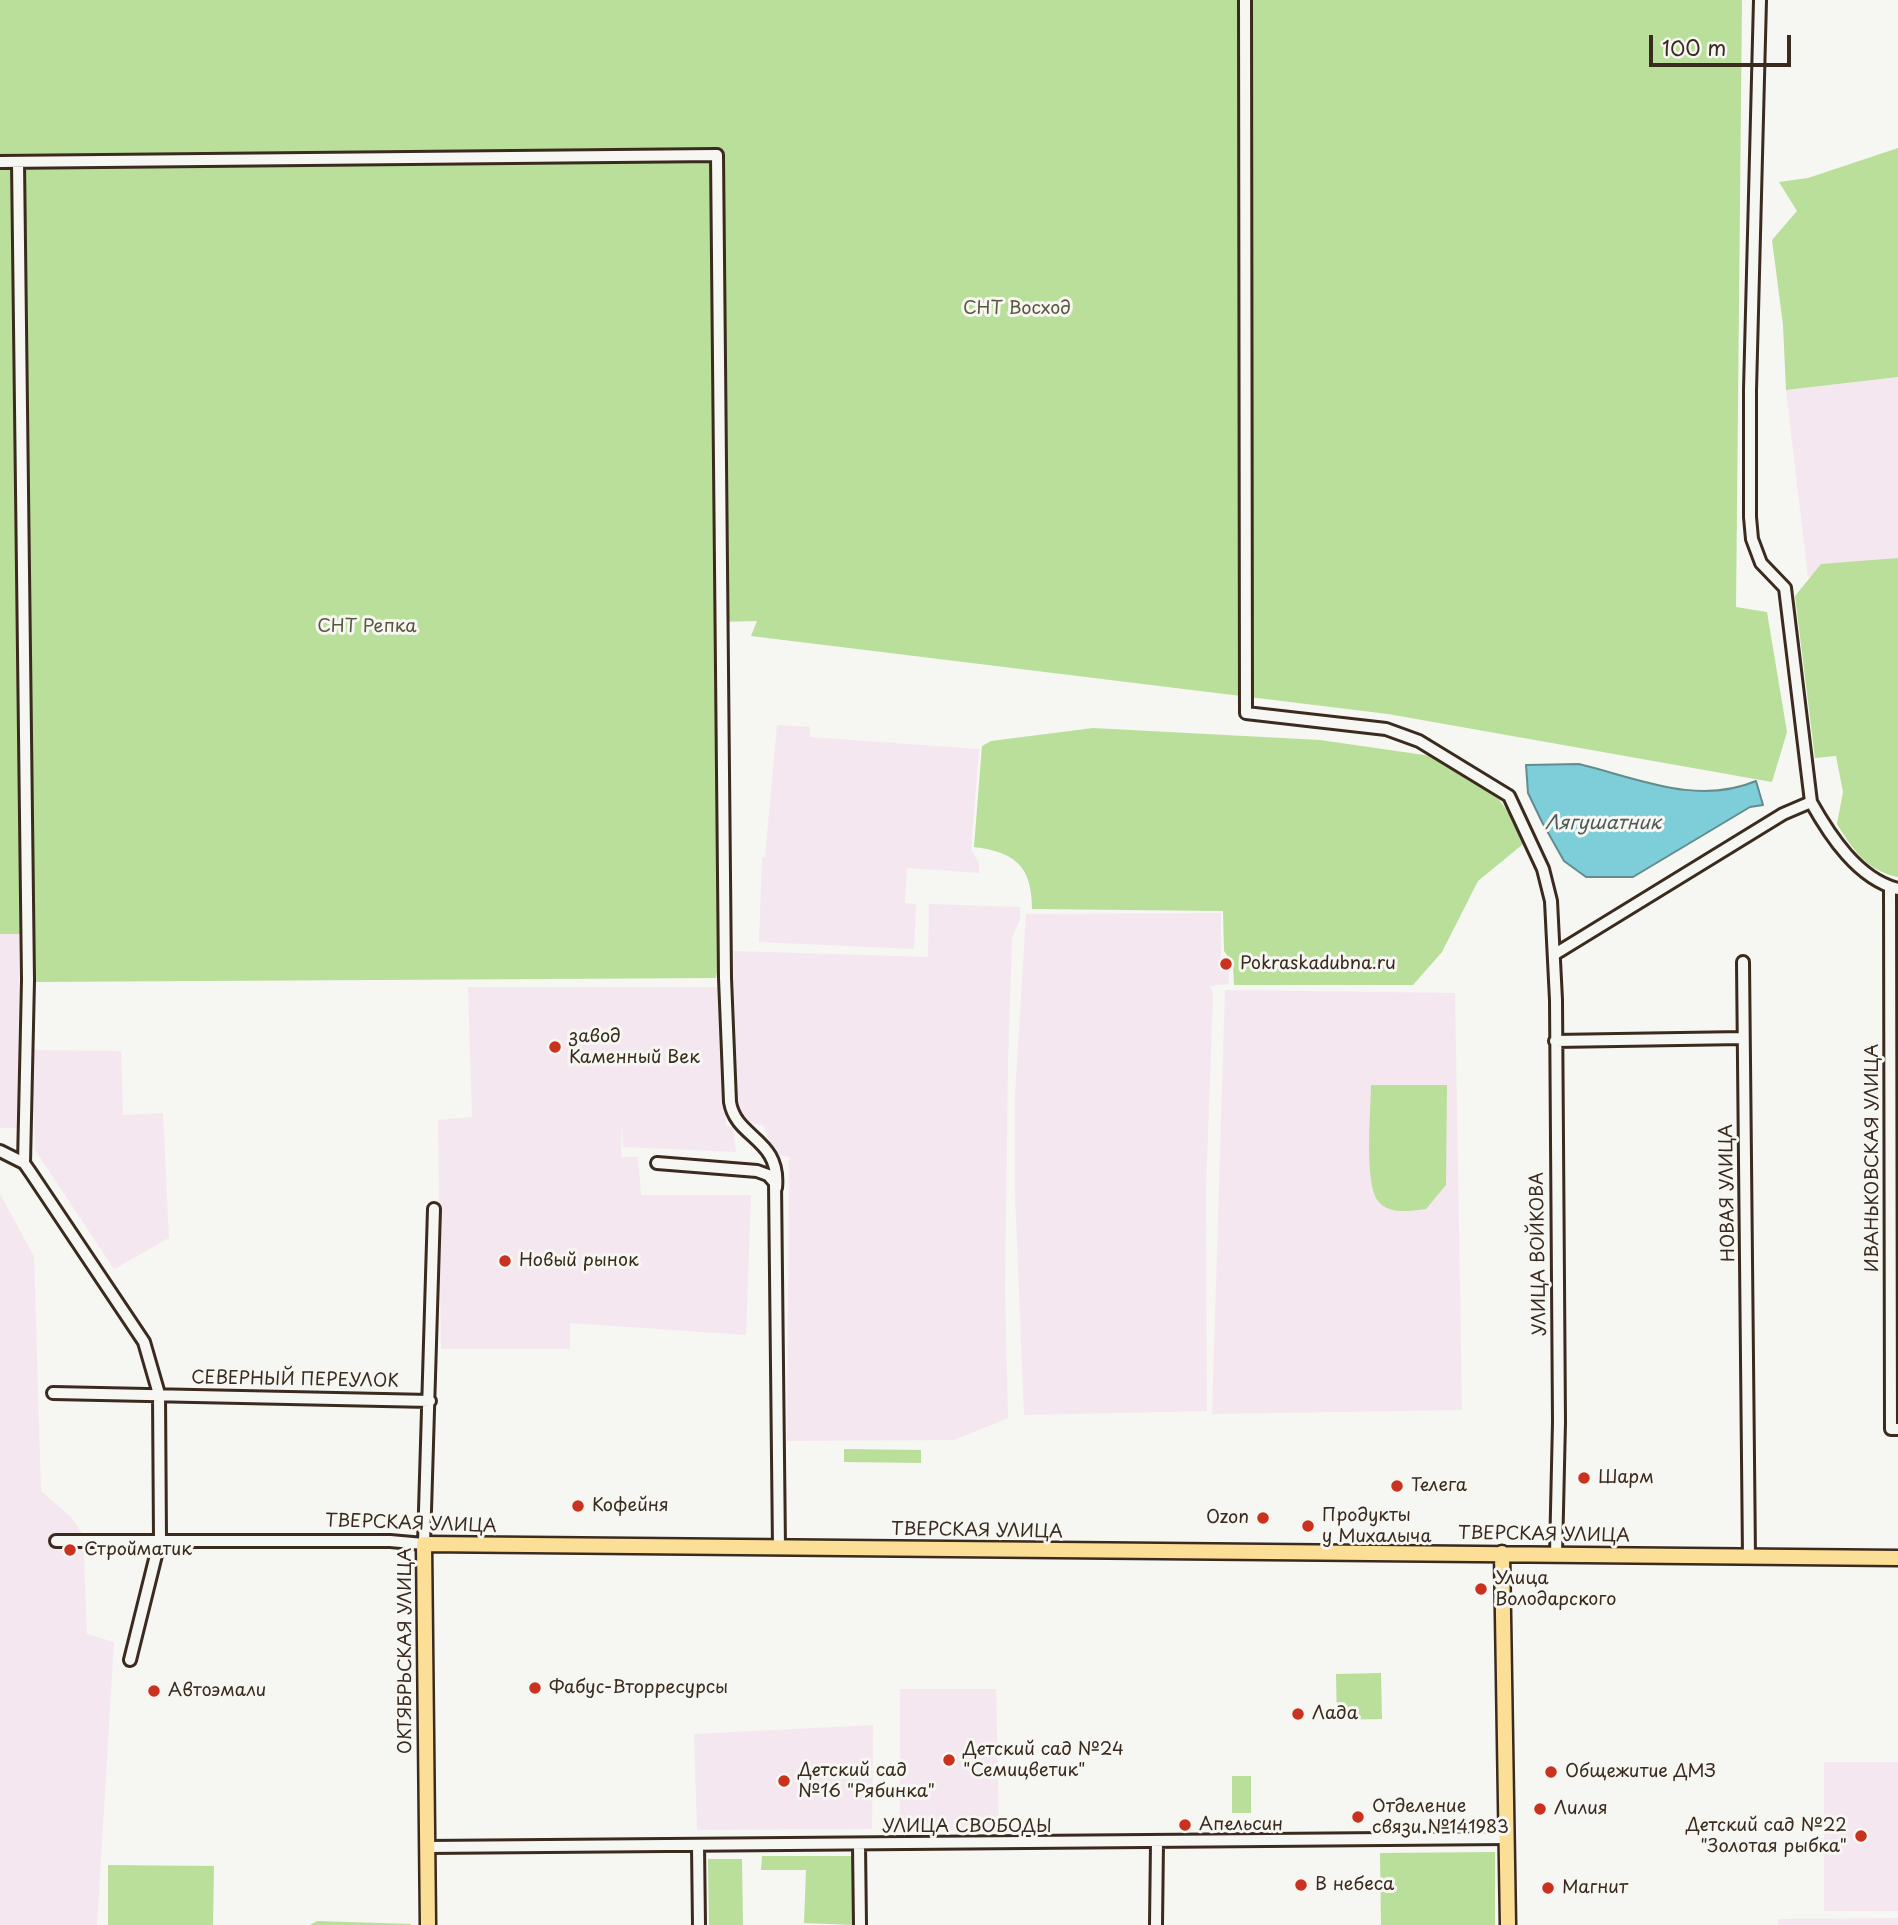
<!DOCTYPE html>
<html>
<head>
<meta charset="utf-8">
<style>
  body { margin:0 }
  #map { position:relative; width:1898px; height:1925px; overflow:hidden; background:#f6f6f2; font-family:"Playpen Sans",sans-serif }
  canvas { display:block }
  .scale { position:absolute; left:1649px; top:35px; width:142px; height:32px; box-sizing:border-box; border:4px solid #3b2a1e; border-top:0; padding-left:9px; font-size:21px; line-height:24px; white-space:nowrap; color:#3b2a1e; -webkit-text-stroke:5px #f6f6f2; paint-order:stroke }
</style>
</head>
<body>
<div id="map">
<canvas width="1898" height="1925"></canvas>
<div class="scale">100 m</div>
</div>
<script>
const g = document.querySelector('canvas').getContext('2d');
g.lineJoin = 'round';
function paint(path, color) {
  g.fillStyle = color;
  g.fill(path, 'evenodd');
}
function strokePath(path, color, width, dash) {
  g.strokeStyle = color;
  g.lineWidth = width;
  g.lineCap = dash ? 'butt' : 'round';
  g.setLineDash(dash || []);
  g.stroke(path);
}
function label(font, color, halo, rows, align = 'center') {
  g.font = font + ' "Playpen Sans",sans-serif';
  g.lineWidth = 6;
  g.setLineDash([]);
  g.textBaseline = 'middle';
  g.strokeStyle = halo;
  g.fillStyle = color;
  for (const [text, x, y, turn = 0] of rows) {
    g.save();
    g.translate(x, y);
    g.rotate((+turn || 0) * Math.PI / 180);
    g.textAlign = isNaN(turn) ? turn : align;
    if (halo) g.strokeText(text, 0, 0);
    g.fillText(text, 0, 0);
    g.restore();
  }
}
paint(new Path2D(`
  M1898 377V566L1808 577 1786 390Z
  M777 725 810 727V737L979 749 971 850 979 863V873L907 868 905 903 916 904 914 949 759 942 762 857H765Z
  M929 904 1020 907V919L1012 938 1008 1063 1005 1290 1008 1418 954 1440 787 1441 789 1157 775 1155 763 1125 747 1123 736 1108 730 988 733 951 928 957Z
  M1221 913V959L1228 967 1229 984 1210 986 1213 994 1206 1190 1207 1411 1024 1415 1015 1194V1096L1026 914Z
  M0 934H19L18 1128H0Z
  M468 987H720L726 1125 733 1128 736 1152 623 1147 622 1120 621 1157H638L641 1195H751L746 1335 570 1323V1349H441L438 1120 472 1117Z
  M1225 990 1455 993 1462 1410 1212 1414Z
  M32 1050 121 1051 123 1115 163 1113 169 1238 114 1269 35 1150Z
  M0 1194 34 1256 41 1491 71 1517 83 1535 87 1634 114 1642 97 1925H0Z
  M900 1689H996L999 1830 900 1831Z
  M873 1725 872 1829 697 1830 694 1734Z
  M1824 1762H1898V1911H1824Z
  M1898 1918V1925H1778V1919Z`), '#f4e7f0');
paint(new Path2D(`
  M0 0H1742L1736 607 1767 612 1787 732 1772 782 1388 714 751 636 757 621 717 622 722 943 716 978 35 982 34 934H0Z
  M1898 148V377L1786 390 1783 325 1772 240 1797 211 1779 182 1808 178Z
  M1898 558V877C1867 871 1853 850 1837 824L1843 792 1836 756 1815 758 1795 596 1821 564Z
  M1093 728 1320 740 1445 758 1488 784 1528 840 1478 881 1442 952 1413 985H1234L1233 963 1224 951 1223 911 1032 909C1032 866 1015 852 974 847L982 746 991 741Z
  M1371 1085H1447L1446 1185 1426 1209C1411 1211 1389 1215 1378 1201 1364 1182 1371 1110 1371 1085Z
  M844 1449 921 1450V1463L844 1462Z
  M1381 1673 1382 1719 1337 1720 1336 1674Z
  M1232 1776H1251V1813H1232Z
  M1495 1852V1925H1381L1380 1853Z
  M762 1856H854V1925L804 1923 806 1870H761Z
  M708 1859H742L743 1925H709Z
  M108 1865 214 1866 213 1925H108Z
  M317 1921 411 1924V1925H310Z`), '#b9df9a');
const water = new Path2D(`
  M1579 764C1637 778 1697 806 1756 781L1763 805 1750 807 1633 877H1586L1564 861 1542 822 1528 793 1526 765Z`);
paint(water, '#7dced8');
strokePath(water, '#638c8e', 2);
const minor = new Path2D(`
  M1245 0 1246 713 1386 729 1419 741 1509 796 1543 869 1551 901 1556 1000 1559 1422 1556 1554
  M1760 0 1750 390V517L1752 539 1761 563 1785 588 1811 802C1830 836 1858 879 1898 889
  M0 162 717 155 725 978 730 1102C736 1139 781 1138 776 1188
  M18 162 28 980 24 1163
  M1890 887 1891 1429H1898
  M1555 954 1783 814 1811 802
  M1743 962 1749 1557
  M1555 1041 1743 1038
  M0 1151 24 1163 31 1173 144 1342 159 1394 160 1539 130 1660
  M657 1163 757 1171 768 1175 775 1183 779 1548
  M53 1393 430 1401
  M56 1541H390L424 1544 434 1209
  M859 1845 860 1925
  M698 1846 699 1925
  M427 1847 1507 1838
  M1156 1925 1157 1842`);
const major = new Path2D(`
  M1502 1553 1508 1925
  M428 1925 424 1544 1898 1558`);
strokePath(minor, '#3b2a1e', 16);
strokePath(major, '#3b2a1e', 19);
strokePath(minor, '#f6f6f2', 10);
strokePath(major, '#fbdf96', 14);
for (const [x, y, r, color] of [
  [1226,964,7,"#c8321e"],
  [555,1047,7,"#c8321e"],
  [505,1261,7,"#c8321e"],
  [1584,1478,7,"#c8321e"],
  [1397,1486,7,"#c8321e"],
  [578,1506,7,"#c8321e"],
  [1263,1518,7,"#c8321e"],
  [1308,1526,7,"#c8321e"],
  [70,1550,7,"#c8321e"],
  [1481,1589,7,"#c8321e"],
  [535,1688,7,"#c8321e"],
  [154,1691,7,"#c8321e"],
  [1298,1714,7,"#c8321e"],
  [949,1760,7,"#c8321e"],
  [1551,1772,7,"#c8321e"],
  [784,1781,7,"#c8321e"],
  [1540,1809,7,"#c8321e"],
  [1358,1817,7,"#c8321e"],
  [1185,1825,7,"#c8321e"],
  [1861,1836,7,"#c8321e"],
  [1301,1885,7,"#c8321e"],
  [1548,1888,7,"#c8321e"]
]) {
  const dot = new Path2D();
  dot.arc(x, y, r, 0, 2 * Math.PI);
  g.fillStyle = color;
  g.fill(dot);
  strokePath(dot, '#f6f6f2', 2.5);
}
label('18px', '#5a573d', '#f6f6f2', [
  ["СНТ Восход",1017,309],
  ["СНТ Репка",367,627]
]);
label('18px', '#3b2a1e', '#f6f6f2', [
  ["Pokraskadubna.ru",1240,964],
  ["завод",569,1037],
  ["Каменный Век",569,1058],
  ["Новый рынок",519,1261],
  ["Шарм",1598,1478],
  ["Телега",1411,1486],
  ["Кофейня",592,1506],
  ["Продукты",1322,1516],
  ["у Михалыча",1322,1537],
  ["Ozon",1249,1518,"right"],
  ["Стройматик",84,1550],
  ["Улица",1495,1579],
  ["Володарского",1495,1600],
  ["Фабус-Вторресурсы",549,1688],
  ["Автоэмали",168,1691],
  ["Лада",1312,1714],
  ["Детский сад №24",963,1750],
  ["\"Семицветик\"",963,1771],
  ["Детский сад",798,1771],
  ["№16 \"Рябинка\"",798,1792],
  ["Общежитие ДМЗ",1565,1772],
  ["Отделение",1372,1807],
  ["связи №141983",1372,1828],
  ["Лилия",1554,1809],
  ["Апельсин",1199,1825],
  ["Детский сад №22",1847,1826,"right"],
  ["\"Золотая рыбка\"",1847,1847,"right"],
  ["В небеса",1315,1885],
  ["Магнит",1562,1888]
], 'left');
label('18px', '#3b2a1e', '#f6f6f2', [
  ["ИВАНЬКОВСКАЯ УЛИЦА",1873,1158,-90],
  ["НОВАЯ УЛИЦА",1728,1193,-91],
  ["УЛИЦА ВОЙКОВА",1539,1254,-91],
  ["СЕВЕРНЫЙ ПЕРЕУЛОК",295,1380,1],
  ["ТВЕРСКАЯ УЛИЦА",411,1524,2],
  ["ТВЕРСКАЯ УЛИЦА",977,1531,1],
  ["ТВЕРСКАЯ УЛИЦА",1544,1535,1],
  ["ОКТЯБРЬСКАЯ УЛИЦА",406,1651,-90],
  ["УЛИЦА СВОБОДЫ",967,1827]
]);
label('italic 19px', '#4f5b56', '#f6f6f2', [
  ["Лягушатник",1603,824]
]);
</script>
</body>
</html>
